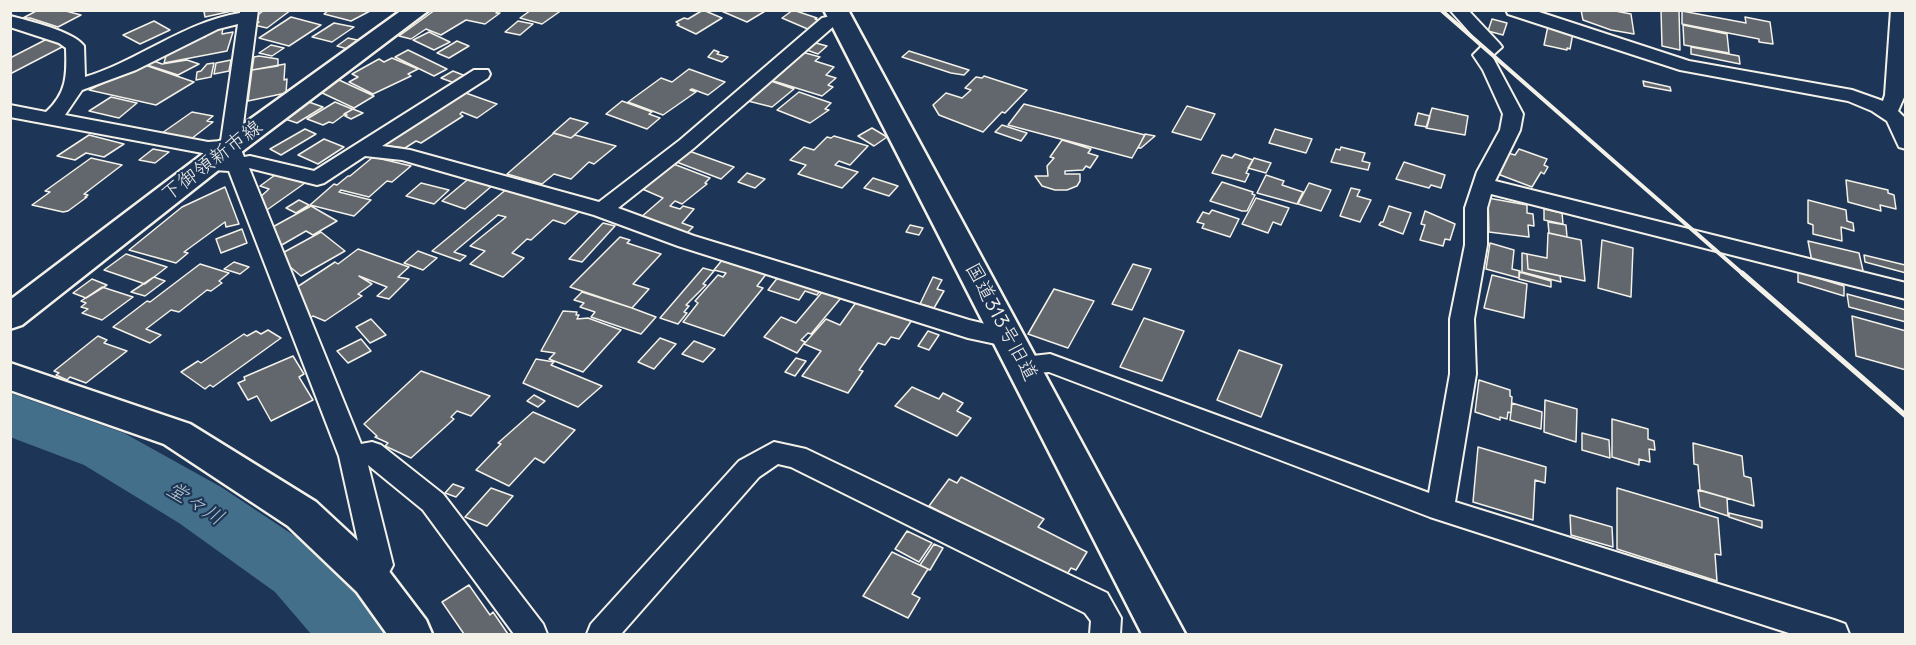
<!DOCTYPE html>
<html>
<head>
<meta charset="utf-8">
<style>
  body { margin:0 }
  #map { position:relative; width:1916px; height:645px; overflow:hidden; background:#1d3557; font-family:Delius,sans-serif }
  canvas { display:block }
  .frame { position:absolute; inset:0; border:12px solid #f4f1e8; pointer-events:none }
</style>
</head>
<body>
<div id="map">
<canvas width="1916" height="645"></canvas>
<div class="frame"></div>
</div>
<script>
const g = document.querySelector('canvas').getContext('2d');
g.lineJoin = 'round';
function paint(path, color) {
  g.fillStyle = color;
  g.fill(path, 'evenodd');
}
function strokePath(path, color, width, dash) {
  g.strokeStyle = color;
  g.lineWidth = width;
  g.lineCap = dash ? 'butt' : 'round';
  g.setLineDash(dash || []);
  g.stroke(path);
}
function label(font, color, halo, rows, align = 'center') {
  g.font = font + ' Delius,"Klee One",sans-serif';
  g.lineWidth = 4.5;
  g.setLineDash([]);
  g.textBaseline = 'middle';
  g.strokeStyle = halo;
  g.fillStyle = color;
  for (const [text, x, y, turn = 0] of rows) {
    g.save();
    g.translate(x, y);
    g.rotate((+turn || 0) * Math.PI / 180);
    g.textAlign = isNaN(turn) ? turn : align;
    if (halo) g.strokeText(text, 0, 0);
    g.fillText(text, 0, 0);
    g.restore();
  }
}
paint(new Path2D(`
  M10 393 124 433 221 487 319 552 375 613 385 634H311L275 592 179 523 84 465 10 437Z`), '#446f8a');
const building = new Path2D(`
  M38 10H62L81 15 58 27 30 18H23Z
  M234 10 232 11 205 17 204 12 209 10Z
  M259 10H291L267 28 254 25 259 22H254L258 18 255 17 263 11Z
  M329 10H372L351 21 324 14Z
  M435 10H499L496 13H500L485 24 466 20 441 35 426 29 411 39 399 36Z
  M531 10H562L542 24 520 18Z
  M703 10 722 18 696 34 677 25 679 24 676 22 684 18 688 19Z
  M719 10H767L747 22Z
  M793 10 817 18 815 19 821 21 810 30 782 18Z
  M1581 10H1610L1631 14 1634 34 1611 30 1583 20Z
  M1661 10H1679L1680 50 1662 46Z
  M1682 11 1746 23 1745 17 1770 22 1773 44 1759 42V39L1682 24Z
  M291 17 321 25 289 46 259 38Z
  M1492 19 1507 23 1503 35 1488 31Z
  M154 21 170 30 140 44 123 35Z
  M518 21 533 24 520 35 505 32Z
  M334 23 354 27 332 42 312 37Z
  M1683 25 1727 34 1729 53 1684 45Z
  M1548 26 1573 33 1570 49 1567 48V50L1544 45Z
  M223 27 222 34 233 32 227 51 164 63 167 52 193 40 205 37 206 30Z
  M429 32 450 42 434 50 413 40Z
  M348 38 362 41 351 50 337 46Z
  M47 39 64 46 10 74V58Z
  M457 41 469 46 449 58 437 53Z
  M812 42 827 46 818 54 804 49Z
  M271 45 284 48 272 56 259 53Z
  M1691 47 1739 56 1740 64 1691 54Z
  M408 50 447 69 434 76 395 57Z
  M714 50 719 52 717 54 728 57 722 62 708 57Z
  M909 51 969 70 964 75 951 73 902 57Z
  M802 52 820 57 815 61 834 67 826 75 836 78 828 85 833 87 822 96 767 79 772 75 777 76 784 71 779 69Z
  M259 56 278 59V66L252 70 254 57Z
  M392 58 418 69 408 74 411 76 373 94 349 82 358 77 352 74 379 59 384 62Z
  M187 60 199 64 178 75 147 65 154 61 162 64Z
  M231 60 229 71 214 74 216 63Z
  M214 63 211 77 196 80 197 72 201 71 207 64Z
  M142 64 194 82 156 105 89 90Z
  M285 64 284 80 287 79 286 93 248 101 252 70Z
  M689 69 725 82 708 95 692 89 690 90 696 92 663 115 628 102 661 78 672 82Z
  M453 71 468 77 457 84 441 78Z
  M984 76 1027 90 1005 113 1002 112 983 132 939 115 933 105 946 93 962 98 971 90 965 88 976 77 982 78Z
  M339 80 374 96 354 108 318 91Z
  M768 80 794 89 772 107 748 101Z
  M1643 81 1670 87 1671 91 1644 86Z
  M460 91 497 104 477 118 462 112 460 114 463 116 421 143 416 141 405 148 380 145Z
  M799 92 831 103 825 109 829 110 810 123 777 110Z
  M111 97 137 103 119 118 89 111Z
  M306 101 323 107 297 123 282 118Z
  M622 101 652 112 649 114 660 118 647 129 606 114Z
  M335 102 352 109 333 123 329 122 323 125 307 119Z
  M1024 104 1145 135 1132 158 1008 125Z
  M1187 106 1215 114 1201 140 1172 132Z
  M1432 108 1468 116 1465 135 1426 128Z
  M353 109 363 113 351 119 345 116 347 115 344 114Z
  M192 112 213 116 207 121 213 122 191 139 162 133Z
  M1418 113 1430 116 1427 127 1415 125Z
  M570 118 588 123 571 138 553 133Z
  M1002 125 1027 133 1021 141 995 132Z
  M872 128 887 137 874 146 858 136Z
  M305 129 316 134 281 155 270 149Z
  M1275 129 1312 139 1306 153 1269 143Z
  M554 133 571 138 575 135 616 146 594 164 589 162 571 179 554 174 542 184 507 174Z
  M1145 134 1155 136 1141 148H1138Z
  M89 135 124 144 104 157 86 153 75 160 57 156Z
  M834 136 868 146 850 165 839 161 835 165 858 172 842 188 798 174 806 165 790 160 804 147 814 150 827 137 831 138Z
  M324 139 344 147 318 164 298 155Z
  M1062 140 1091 149 1088 153 1098 156 1090 168 1086 166 1083 170 1065 171V174H1080V181L1077 186 1067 190H1055L1042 186 1035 176H1048L1047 166 1054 158 1050 157Z
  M1341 147 1365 153 1362 161 1370 163 1368 170 1331 162 1336 149 1340 150Z
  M153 149 169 152 155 163 139 160Z
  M1519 149 1547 159 1544 165 1548 167 1544 174 1541 172 1532 187 1495 173 1508 153 1515 155Z
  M689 151 734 167 721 179 674 161Z
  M1235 154 1253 160 1246 173 1249 174 1245 182 1212 173 1222 155 1232 158Z
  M373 157 411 166 392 182 387 181 369 197 341 190 339 192 371 200 354 216 310 205 334 184 337 185 348 176H350Z
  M91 158 122 165 84 194 88 195 85 197H87L68 211 63 212 32 205 50 192 45 191Z
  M1254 158 1271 163 1266 173 1248 168Z
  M1404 162 1445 175 1441 188 1431 185 1429 188 1396 179Z
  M671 163 710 178 705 183 707 184 682 204 675 201 670 206 680 209 683 206 694 209 682 223 693 227 687 233 640 218 663 198 640 188Z
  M747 173 765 179 755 188 738 182Z
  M275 175 305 183 264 212 258 199 269 189 260 186Z
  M1266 175 1284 181 1282 185 1303 192 1297 204 1257 193Z
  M472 176 493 185 465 209 442 201Z
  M873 178 898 186 889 196 864 188Z
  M1846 180 1888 190V193L1894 195 1896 209 1880 205 1881 211 1848 202Z
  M1222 182 1253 192 1252 194 1255 195 1247 211H1242L1210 201Z
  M421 183 449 190 434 204 406 196Z
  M1309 183 1331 190 1321 211 1298 204Z
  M225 187 239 224 226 227 225 222 184 252 188 253 176 263 129 250 182 207Z
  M508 188 580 211 565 224 553 220 531 240 527 239 512 253 524 258 503 277 470 264 485 251 470 246 506 217 498 215 454 252 466 256 460 261 432 251Z
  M1351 188 1360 190 1357 196 1371 200 1360 222 1340 216Z
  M1256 198 1289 208 1281 225 1273 222 1268 233 1242 224Z
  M1488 198 1527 205V213L1533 214 1534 226 1528 225 1529 237 1489 232Z
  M299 200 309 205 296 213 286 208Z
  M1808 200 1846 210 1847 221 1853 223 1854 231 1841 227 1842 241 1813 234V225L1808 223Z
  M311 206 337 221 313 235 306 231 280 246 269 229Z
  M1389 206 1411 213 1403 234 1379 225 1381 222H1383Z
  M1544 209 1562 213 1563 224 1544 220Z
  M1212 210 1239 219 1230 237 1202 228 1204 224 1197 222 1203 212 1209 214Z
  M1425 211 1455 224 1450 240 1445 239 1443 246 1420 240 1425 225 1421 224Z
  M1548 222 1566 225 1567 237 1549 233Z
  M603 223 615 226 582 262 569 259Z
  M910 225 923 228 919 235 906 232Z
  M242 229 247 243 221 253 216 239Z
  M321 232 345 251 301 276 277 256Z
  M1548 233 1581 240 1585 281 1528 269 1527 254 1547 258Z
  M620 237 630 240 627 243 661 254 633 284 649 289 632 308 570 287Z
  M1602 240 1633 248 1631 297 1598 288Z
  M1808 241 1859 253 1864 275 1812 262Z
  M1490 243 1514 250 1512 269 1520 271 1519 278 1486 269Z
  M358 249 409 267 398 277 409 279 389 299 377 296 387 287 359 276 372 284 358 294 362 296 325 321 313 316 310 318 298 310 291 291 335 262 338 264Z
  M418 251 437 258 423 270 404 263Z
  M1522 253 1527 254 1528 269 1560 276 1561 282 1522 272Z
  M126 254 167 267 145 284 104 270Z
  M1864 255 1905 265 1906 273 1865 262Z
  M723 259 767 273 757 286 763 288 724 336 683 322 698 303 695 301 718 275 723 277 726 273 714 270Z
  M234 262 249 267 240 274 224 269Z
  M200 264 229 273 219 281 222 283 211 291 207 290 179 312 171 310 146 329 161 335 150 343 113 327 147 301 150 302Z
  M1133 264 1151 269 1132 310 1112 304Z
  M703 268 714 271 703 284 706 285 686 305 689 306 684 312 687 313 678 324 660 318Z
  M1519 272 1551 281V287L1519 279Z
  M1798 272 1844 286V296L1798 282Z
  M1492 275 1527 284 1524 318 1484 308Z
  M779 276 821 289 817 295 805 291 799 300 768 290Z
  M154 277 165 281 145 296 131 292Z
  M933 277 942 280 937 289 944 291 934 308 920 304Z
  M92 279 107 285 86 298 73 293Z
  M102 287 133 297 102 320 82 313 88 309 81 307 86 303 81 301Z
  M1054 289 1094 301 1068 348 1028 334Z
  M823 291 841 298 811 334 808 333 801 340 805 342 797 353 764 337 781 317 796 323Z
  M582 292 632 308 656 317 641 334 591 317 595 312 580 307 584 303 574 300Z
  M1847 294 1906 310V322L1849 307Z
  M857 301 912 320 899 339 891 337 885 345 878 343 859 370 863 371 848 393 802 376 821 351 804 344 826 319 840 325Z
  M563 311 577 312 576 315H579L577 319 588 318 621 330 583 372 549 359 555 353 541 351Z
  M1852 316 1906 331V370L1856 356Z
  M1144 318 1184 331 1162 381 1120 367Z
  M371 319 386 335 370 343 356 327Z
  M268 330 281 338 213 387 210 385 205 389 181 372 198 361 201 363 244 334 247 336 256 331 261 334Z
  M928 331 939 335 929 350 918 346Z
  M98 336 107 340 104 343 127 351 86 383 70 377 67 380 56 375 59 373 54 371Z
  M660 338 676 344 654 369 638 362Z
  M361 339 371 351 348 363 337 351Z
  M694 341 715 349 703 362 682 354Z
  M1239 350 1282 365 1261 417 1217 400Z
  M293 356 304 374 299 377 313 400 271 421 257 396 248 400 238 383 245 380 244 377Z
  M796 358 806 361 795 376 785 372Z
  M536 359 554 362 551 365 602 386 578 407 523 383Z
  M421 371 490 396 471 416 457 411 451 417 454 419 411 458 385 446 388 443 375 437 377 436 364 424Z
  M1479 380 1510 390V396L1512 397 1511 413 1508 412 1507 419 1500 417V420L1475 412Z
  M912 387 939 399 943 393 963 403 957 411 971 418 957 436 895 406Z
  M534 395 545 401 538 407 527 401Z
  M1545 400 1577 409 1576 442 1544 432Z
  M1512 403 1542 412 1541 429 1510 420Z
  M533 412 575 430 544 463 535 458 509 486 476 470 501 444 498 443Z
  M1612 419 1648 429V439L1654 441 1655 450 1649 449 1650 462 1639 459V465L1612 457Z
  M1582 433 1609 440 1610 458 1582 450Z
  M1693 443 1742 456 1744 476 1751 478 1754 506 1700 490 1698 465 1694 464Z
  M1478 447 1546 467 1545 483 1535 480 1533 520 1473 502Z
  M961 477 1044 519 1038 527 1087 552 1076 570 1071 568 1066 576 929 506 949 479 957 483Z
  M453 484 464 488 456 497 445 493Z
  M491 488 513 496 487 526 465 517Z
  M1617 488 1718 518 1721 555 1715 554 1717 581 1617 549Z
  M1698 490 1727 498 1728 516 1700 507Z
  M1729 513 1762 521V528L1729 517Z
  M1570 515 1612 527 1613 547 1571 535Z
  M907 531 932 543 919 562 895 549Z
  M934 544 943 548 930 570 920 565Z
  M892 552 928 569 912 594 920 598 908 618 863 596Z
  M469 585 490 615 493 612 508 634H464L442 602Z`);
paint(building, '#61676d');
strokePath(building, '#f4f1e8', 1.5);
const street = new Path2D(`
  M240 10H258L240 147 244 157 250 156 314 171 474 70H488L490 74 488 78 382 146 410 150 599 202 680 140 822 18 841 14 847 15 850 19 847 23 834 26 694 148 618 208 694 236 969 320 1019 332 1022 338 1019 344 1010 347 968 338 678 246 594 215 402 160 365 156 324 183 317 185 249 168 361 444 372 442 381 445 443 494 543 624 547 634H514L423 510 368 465 393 565 381 588 371 592 361 588 356 579 363 564 339 456 229 171 214 170 211 166 214 162 225 159 222 153 208 154 10 117V105L46 112C67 93 67 75 66 48L59 43 10 27V16C29 21 73 31 84 46L85 77C138 61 184 22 240 13ZM238 24 221 141 208 142 65 115 82 90 136 70 218 29Z
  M1450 10H1468L1499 43 1502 47 1492 56 1523 114 1520 130 1495 181 1906 283V299L1491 194 1487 208V245L1474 319 1476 374 1455 502 1834 620 1845 624 1849 634H1792L1430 517 1049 372 1024 374 1015 372 1012 365 1015 358 1050 354 1429 493 1450 374V319L1465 245V208L1477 172 1500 130 1503 114 1483 70 1473 55 1482 46Z
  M1506 10H1533L1689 61 1852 90 1883 101 1885 95 1891 10H1906L1905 95 1898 111 1906 119V149L1899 147 1887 121 1872 111 1848 101 1680 70 1508 14Z
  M774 442 806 449 1107 593 1121 618 1120 634H1090L1091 621 1085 613 791 467 778 464 759 477 621 634H587L591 624 739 461Z`);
const secondary = new Path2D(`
  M402 10H429L240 153 22 325 10 329V300L220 141Z
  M824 10H848L1185 634H1142Z
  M10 363 190 424 316 502 385 566 426 620 432 634H387L357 592 288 526 164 444 10 390Z`);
strokePath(street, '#f4f1e8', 4);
strokePath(secondary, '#f4f1e8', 5);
paint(street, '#1d3557');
paint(secondary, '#1d3557');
strokePath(new Path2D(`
  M1441 10 1744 275`), '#f4f1e8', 4);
strokePath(new Path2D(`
  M1742 273 1906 416`), '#f4f1e8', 5);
label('20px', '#f4f1e8', '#1d3557', [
  ["下御領新市線",212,161,-37],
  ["国道313号旧道",1001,322,62]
]);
label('italic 21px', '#b6c4c7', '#1d3557', [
  ["堂々川",195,504,32]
]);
</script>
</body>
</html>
